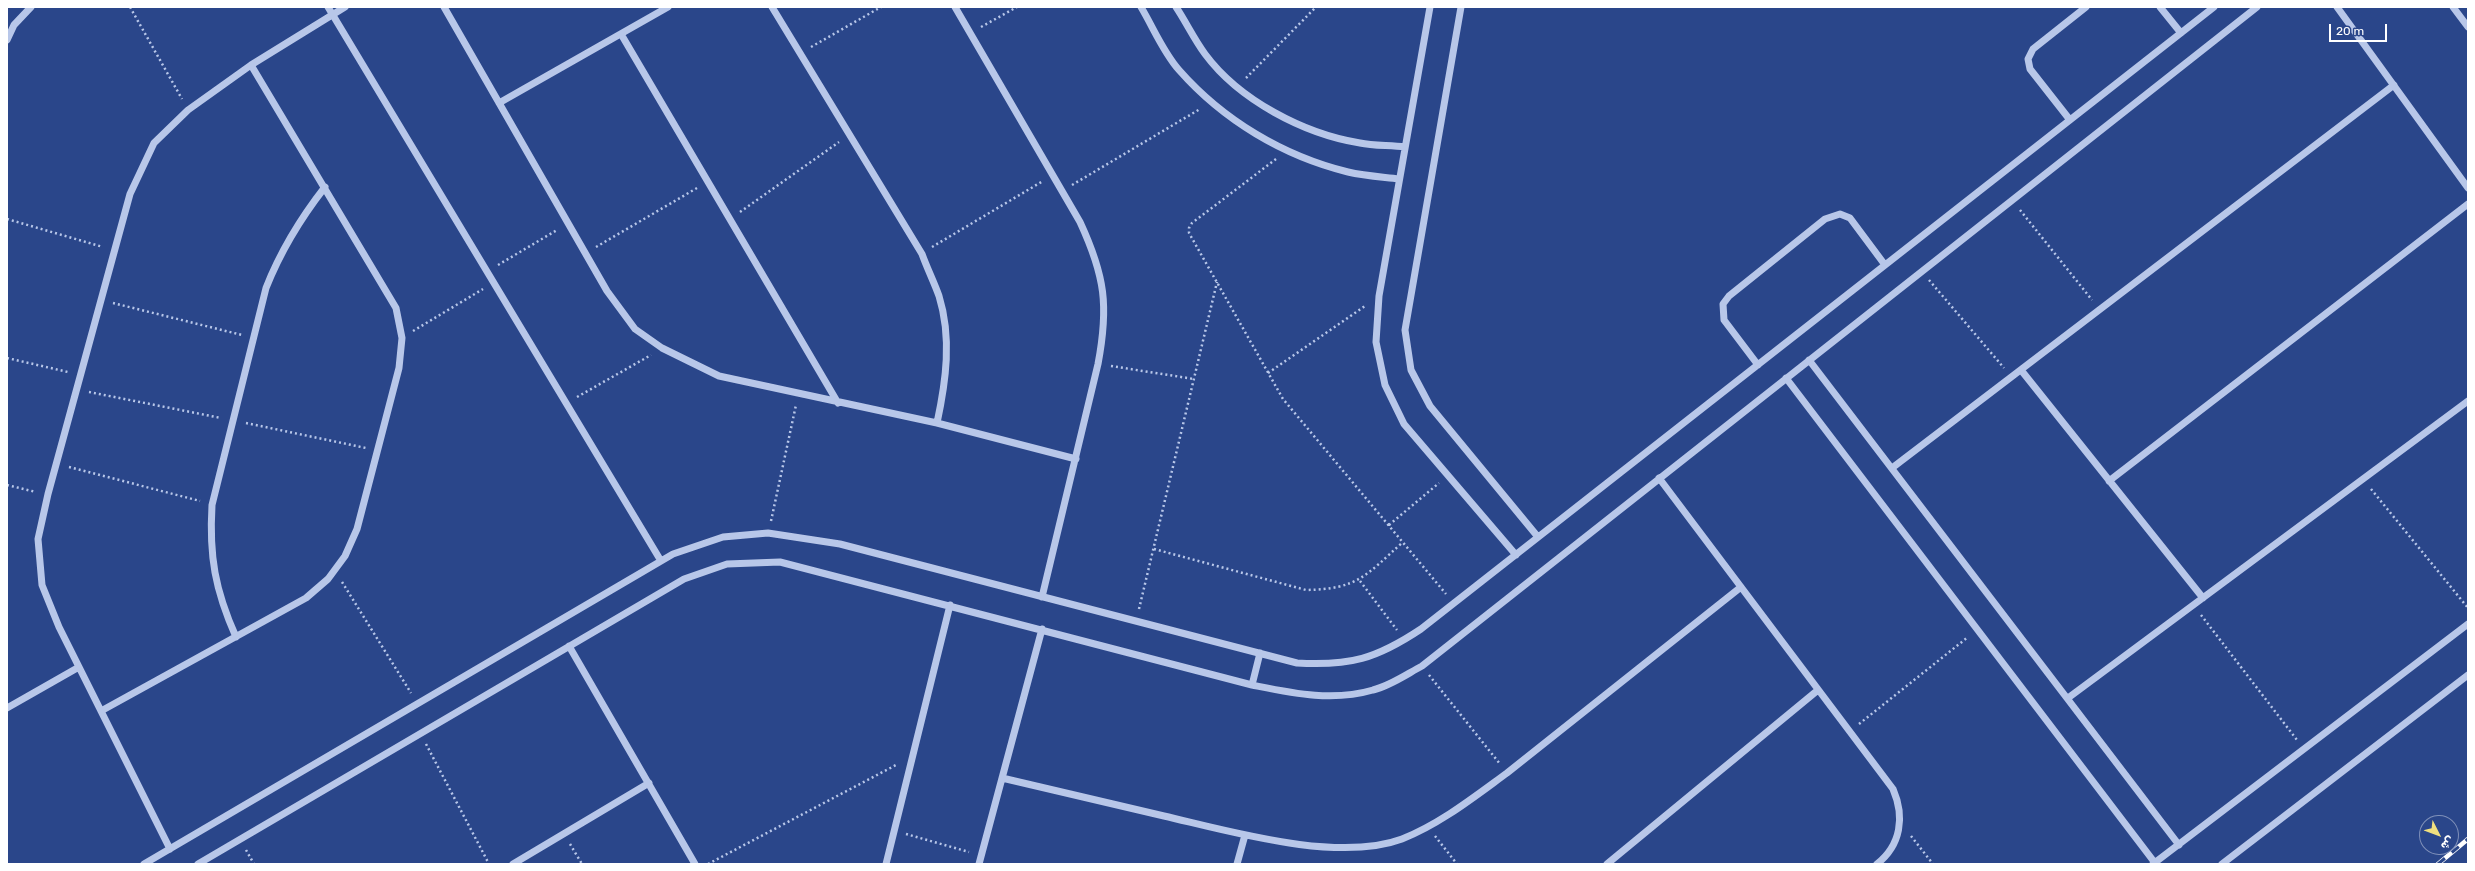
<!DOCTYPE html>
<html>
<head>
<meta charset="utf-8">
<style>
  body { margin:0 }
  #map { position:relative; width:2475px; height:871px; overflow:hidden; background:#2a468a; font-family:Rubik,Cairo,sans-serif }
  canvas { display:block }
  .frame { position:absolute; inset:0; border:8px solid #fff; pointer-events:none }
  .north { position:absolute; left:2419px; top:815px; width:40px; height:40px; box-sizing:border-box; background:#2a468a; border:1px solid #7f90b9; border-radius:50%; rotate:132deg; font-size:11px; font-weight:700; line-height:16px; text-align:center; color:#fff }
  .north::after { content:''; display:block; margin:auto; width:14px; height:18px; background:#efdf7f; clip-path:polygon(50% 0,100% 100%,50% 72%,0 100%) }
  .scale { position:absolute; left:2329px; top:24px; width:58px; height:18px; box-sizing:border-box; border:2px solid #fff; border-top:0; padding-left:5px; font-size:12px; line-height:14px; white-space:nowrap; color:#fff; -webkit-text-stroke:3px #2a468a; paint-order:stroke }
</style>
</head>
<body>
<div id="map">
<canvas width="2475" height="871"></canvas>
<div class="frame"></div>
<div class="north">ش</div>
<div class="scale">20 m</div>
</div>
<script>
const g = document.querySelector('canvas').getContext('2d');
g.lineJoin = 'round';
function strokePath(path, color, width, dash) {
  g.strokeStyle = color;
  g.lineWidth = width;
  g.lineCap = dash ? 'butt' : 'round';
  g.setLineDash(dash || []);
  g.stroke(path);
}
strokePath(new Path2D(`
  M130 7 182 99
  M981 27 1017 7
  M811 47 881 7
  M1246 78 1316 7
  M1276 159 1192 223 1189 228V233L1283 399 1446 594
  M1072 185 1200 109
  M2020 210 2092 300
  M740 212 839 142
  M7 219 103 247
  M596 247 697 188
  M932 247 1043 181
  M498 265 557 230
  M1929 280 2004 368
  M113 303 242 335
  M413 331 483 289
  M7 358 68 372
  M1111 366 1194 379
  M1268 373 1365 306
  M89 392 221 418
  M577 397 651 355
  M246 423 366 448
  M69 467 200 501
  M7 485 36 492
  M2371 489 2468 608
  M771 521 796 405
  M1389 525 1439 483
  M1154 549 1306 590C1359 589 1366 575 1403 542
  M1360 581 1397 630
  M342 582 411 693
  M1139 609 1217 282
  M2201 615 2297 740
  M1429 675 1500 764
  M1859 724 1968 637
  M426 744 489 864
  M906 834 969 852
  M1435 836 1457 864
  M1911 836 1933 864
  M570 844 582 864
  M246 850 254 864
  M708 864 896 765`), '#b8c7e9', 2.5, [2, 3]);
strokePath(new Path2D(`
  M328 7 661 561
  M444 7 607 291 635 329 662 348 719 376 937 423 1076 459
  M772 7 922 254C927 268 934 282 939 296 952 338 946 381 937 423
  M955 7 1080 222C1105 276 1109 306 1098 364L1042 597
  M1141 7C1153 27 1163 52 1179 70 1223 120 1283 156 1348 172 1365 176 1383 177 1399 179
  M1176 7C1186 22 1194 39 1205 54 1239 100 1304 134 1360 143 1374 146 1390 145 1405 147
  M1430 7 1379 296 1376 342 1385 385 1404 424 1516 555
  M1461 7 1405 330 1411 370 1430 406 1538 537
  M2160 7 2181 33
  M2337 7 2468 188
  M2453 7 2468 27
  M621 34 838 403
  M7 40 14 25 31 7
  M499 103 668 7
  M2070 120 2030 69 2028 59 2033 49 2086 7
  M1809 360 2179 845
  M1758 365 1724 320 1723 304 1729 296 1825 219 1840 214 1850 218 1885 265
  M2021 370 2203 598
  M1786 378 2155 863
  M1892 468 2394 85
  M1659 478 1893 789C1905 817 1901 845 1877 864
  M2109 481 2468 204
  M236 637C215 590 209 556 212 505L266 288C281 250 300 219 325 187
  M569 646 695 864
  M1252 685 1260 653
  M2068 698 2468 401
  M7 708 79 667
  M101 711 306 598 328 579 345 556 357 529 399 368 402 338 396 308 251 65
  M1002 778C1056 791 1110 803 1164 816 1229 831 1338 863 1402 839 1440 824 1474 797 1507 773L1741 587
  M170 849 59 627 42 585 38 539 48 494 130 194 154 143 188 110 251 65 345 7
  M144 864 673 554 723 537 768 533 840 544 1297 663C1350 666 1376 659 1421 629L2214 7
  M198 864 684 579 727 564 780 562 1252 685C1292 693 1332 702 1373 690 1390 686 1407 674 1422 666L2257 7
  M513 864 649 783
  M886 864 950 605
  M979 864 1042 629
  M1237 864 1245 835
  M1607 864 1818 690
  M2153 864 2468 624
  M2222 864 2468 675`), '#b8c7e9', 7);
const rail = new Path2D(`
  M2438 864 2468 839`);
strokePath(rail, '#fff', 4.5);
strokePath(rail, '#2a468a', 3, [9]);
</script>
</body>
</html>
